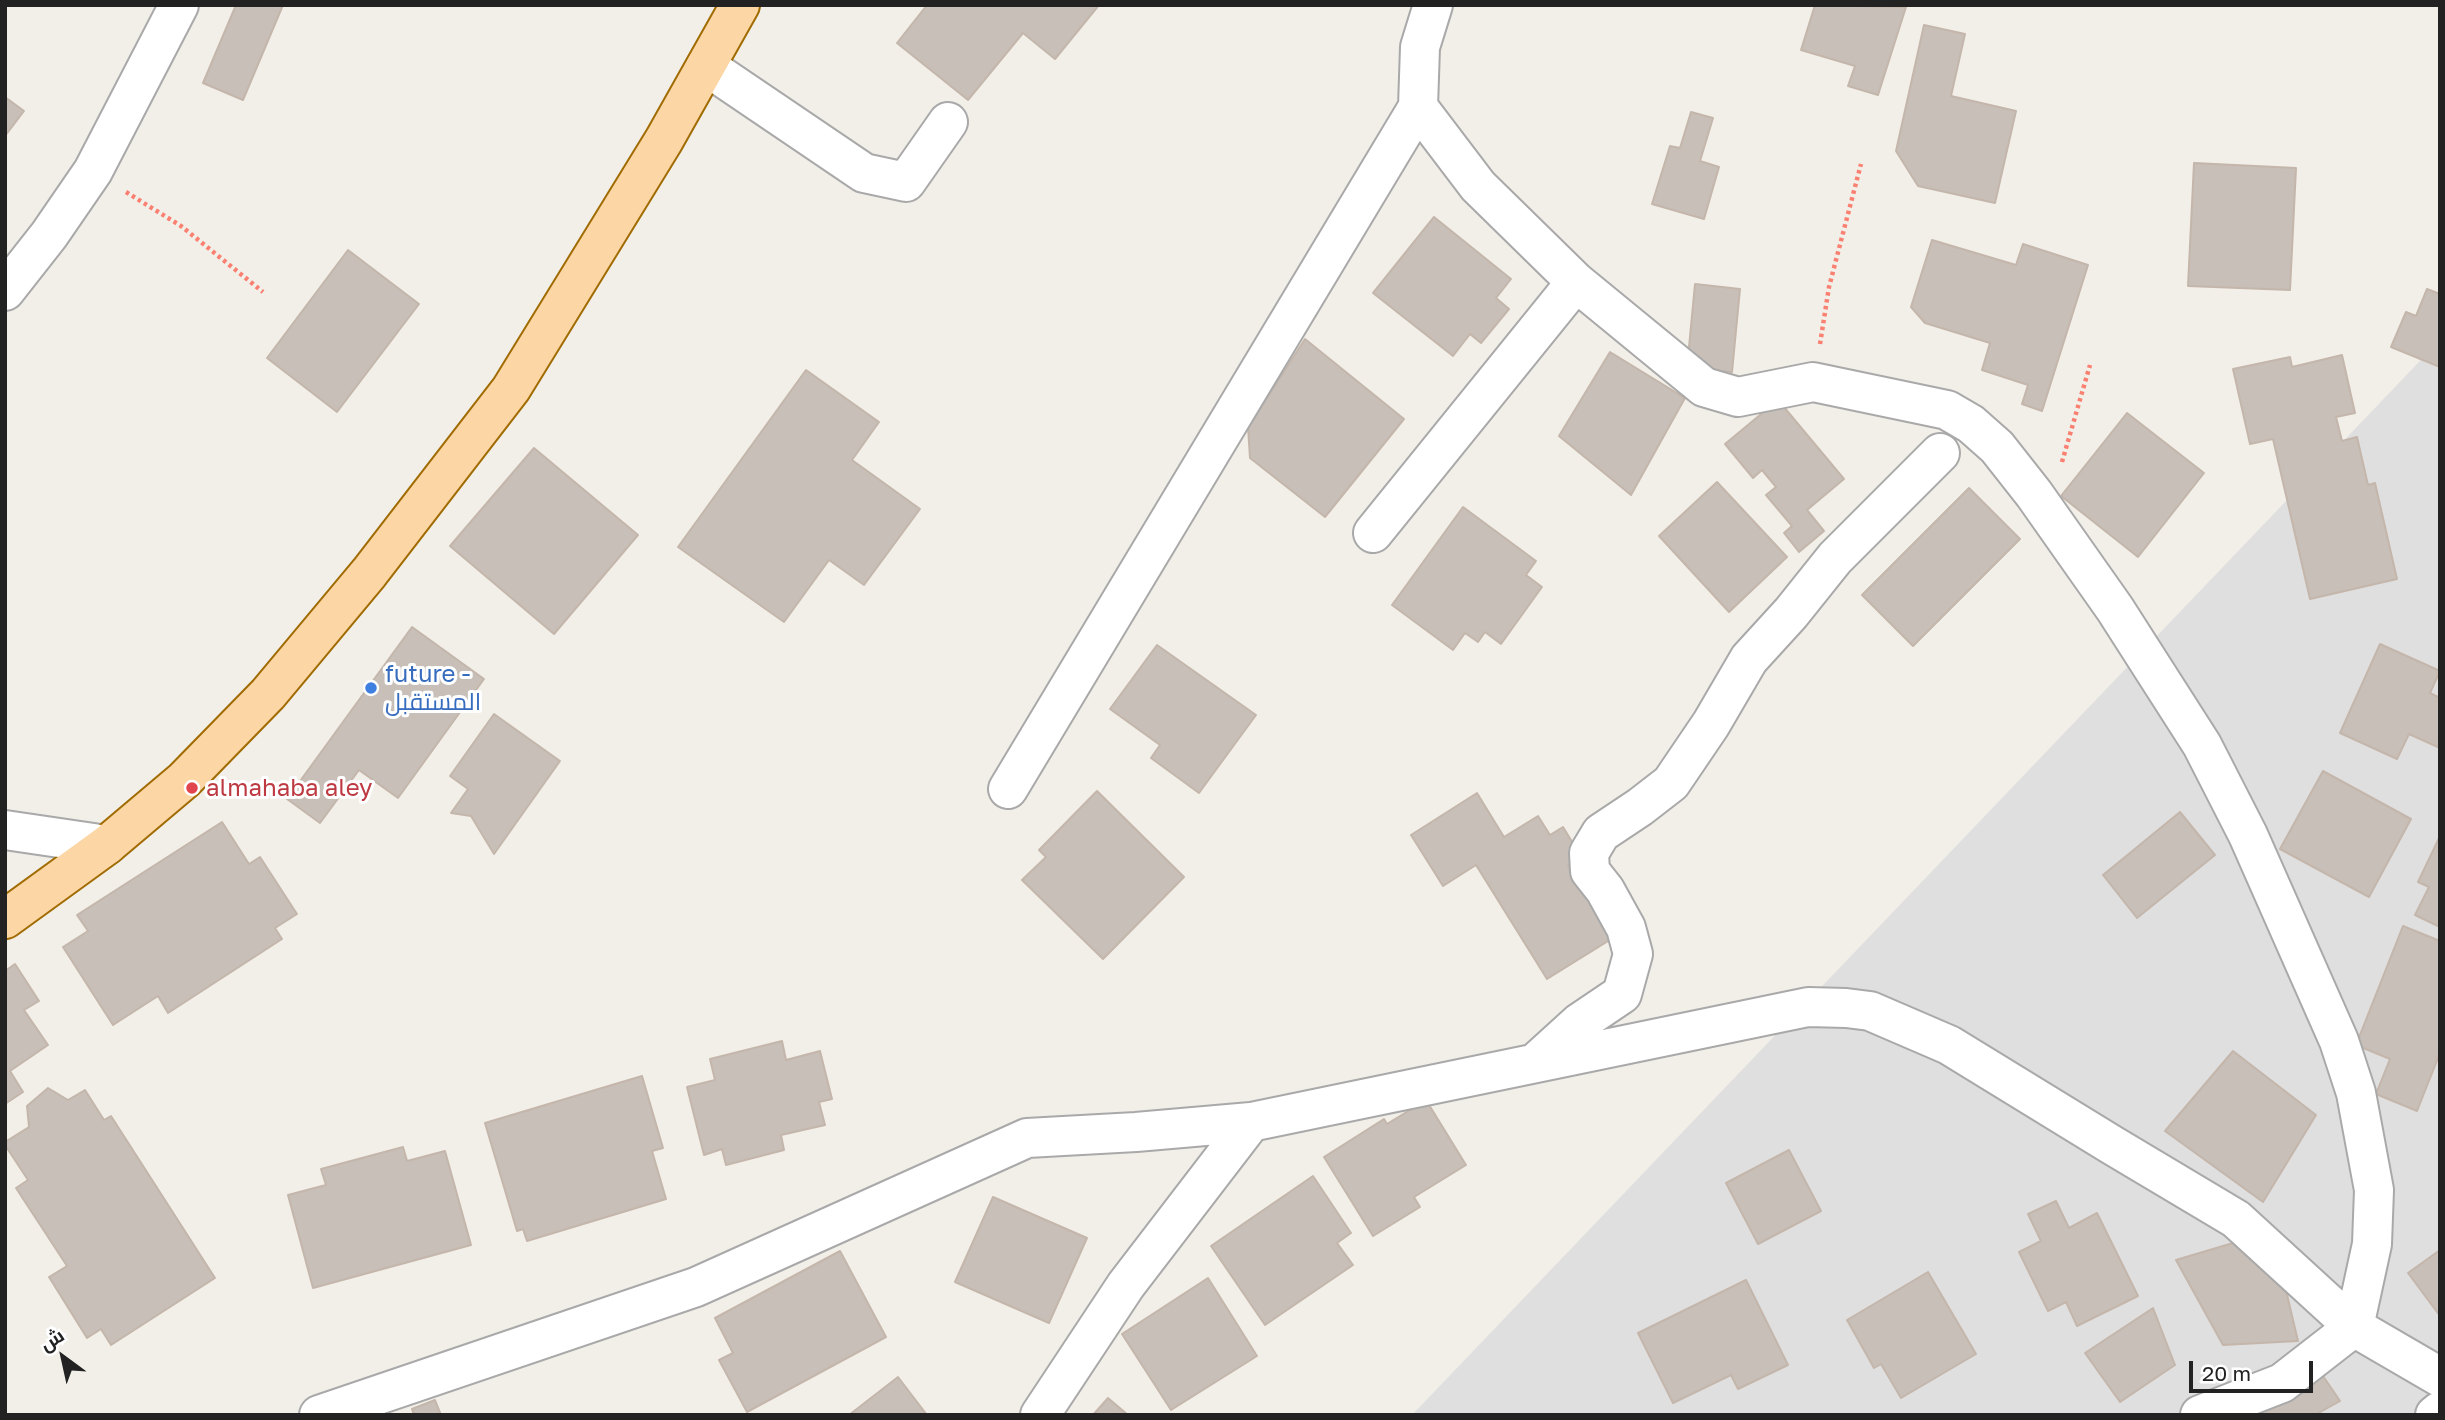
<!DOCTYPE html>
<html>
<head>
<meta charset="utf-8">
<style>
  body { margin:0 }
  #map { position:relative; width:2445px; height:1420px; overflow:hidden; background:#f2efe9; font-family:"Golos Text",Cairo,sans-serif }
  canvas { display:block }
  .frame { position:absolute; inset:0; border:7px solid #222; pointer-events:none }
  .north { position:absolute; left:28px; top:1322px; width:70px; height:70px; -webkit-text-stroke:5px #fff; paint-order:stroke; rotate:327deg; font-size:19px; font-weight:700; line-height:28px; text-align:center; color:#222 }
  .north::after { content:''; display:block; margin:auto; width:24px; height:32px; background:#222; clip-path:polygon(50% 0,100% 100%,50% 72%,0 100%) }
  .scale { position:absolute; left:2189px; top:1361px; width:124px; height:32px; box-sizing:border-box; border:4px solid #222; border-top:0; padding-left:9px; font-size:21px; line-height:24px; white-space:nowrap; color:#222; -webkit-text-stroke:5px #fff; paint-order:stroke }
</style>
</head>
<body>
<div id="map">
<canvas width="2445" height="1420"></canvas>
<div class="frame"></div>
<div class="north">ش</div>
<div class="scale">20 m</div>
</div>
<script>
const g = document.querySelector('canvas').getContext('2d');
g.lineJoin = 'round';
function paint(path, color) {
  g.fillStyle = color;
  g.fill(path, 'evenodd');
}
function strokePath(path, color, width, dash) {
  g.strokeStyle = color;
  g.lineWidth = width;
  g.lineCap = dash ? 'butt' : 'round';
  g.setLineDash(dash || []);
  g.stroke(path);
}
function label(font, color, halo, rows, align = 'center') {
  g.font = font + ' "Golos Text",Cairo,sans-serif';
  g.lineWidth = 6;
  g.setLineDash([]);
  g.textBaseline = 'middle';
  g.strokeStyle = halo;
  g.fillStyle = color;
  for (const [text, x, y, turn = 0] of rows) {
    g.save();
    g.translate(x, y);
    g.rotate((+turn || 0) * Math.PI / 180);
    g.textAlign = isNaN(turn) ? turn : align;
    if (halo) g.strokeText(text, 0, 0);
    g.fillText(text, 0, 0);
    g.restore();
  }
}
paint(new Path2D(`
  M2440 340V1415H1412Z`), '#e0dfdf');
const building = new Path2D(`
  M236 5H283L243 100 203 83Z
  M927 5H1099L1055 59 1023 33 968 100 897 43Z
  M1815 5 1906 7 1878 95 1848 86 1855 66 1801 50Z
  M1924 25 1965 34 1951 96 2016 111 1995 203 1918 186 1896 151Z
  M5 97 24 111 5 136Z
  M1691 112 1713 118 1700 161 1719 167 1704 219 1652 204 1670 146 1680 148Z
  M2194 163 2296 168 2290 290 2188 286Z
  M1434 217 1511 279 1496 298 1509 309 1481 343 1470 334 1453 356 1373 293Z
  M1932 240 2016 265 2023 244 2088 265 2042 411 2022 404 2028 385 1982 370 1990 343 1925 323 1911 307Z
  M348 250 419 304 337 412 267 358Z
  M1695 284 1740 289 1732 372 1687 368Z
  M2427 289 2440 294V367L2391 347 2406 312 2416 316Z
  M1305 339 1404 419 1325 517 1250 458 1248 427Z
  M1610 352 1685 398 1631 495 1559 436Z
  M2342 355 2355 413 2336 417 2342 441 2357 437 2368 485 2375 483 2397 579 2310 599 2273 439 2250 444 2233 369 2290 357 2292 367Z
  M806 370 879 422 852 460 920 509 864 585 829 560 784 622 678 547Z
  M1778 400 1844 479 1807 510 1824 531 1799 552 1784 533 1792 526 1766 495 1776 487 1762 470 1753 478 1725 444Z
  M2127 413 2204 473 2138 557 2061 496Z
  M534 448 638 535 554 634 450 546Z
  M1717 482 1787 557 1729 612 1659 536Z
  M1969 488 2020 539 1913 646 1862 595Z
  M1463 507 1536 561 1526 575 1542 587 1501 644 1485 632 1478 642 1465 633 1453 650 1392 605Z
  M412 627 484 679 398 798 359 770 320 823 287 799Z
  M2380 644 2440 671 2430 693 2440 698V748L2409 734 2397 759 2340 733Z
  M1157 645 1256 715 1199 793 1151 758 1160 745 1110 709Z
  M494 714 560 761 494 854 471 816 451 813 468 789 450 776Z
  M2323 771 2411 819 2369 897 2280 849Z
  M1097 791 1184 877 1103 959 1022 880 1046 857 1039 850Z
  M1477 793 1504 837 1538 816 1550 835 1563 827 1582 858 1568 866 1613 938 1547 979 1476 865 1443 886 1411 835Z
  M2180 812 2215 855 2137 918 2103 875Z
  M222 822 249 864 260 857 297 914 275 928 282 939 168 1013 158 996 113 1025 63 947 88 931 77 915Z
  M2440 836V927L2415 915 2429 887 2418 882Z
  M2403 926 2440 941V1053L2417 1111 2376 1094 2390 1059 2356 1045Z
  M15 964 39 1001 24 1010 48 1045 10 1071 23 1092 5 1104V971Z
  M782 1041 786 1060 820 1051 832 1099 819 1102 825 1125 781 1135 784 1150 726 1165 722 1149 704 1155 687 1087 715 1080 710 1059Z
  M2233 1051 2316 1115 2263 1202 2165 1131Z
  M642 1076 663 1148 652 1151 666 1199 527 1241 523 1229 517 1231 485 1123Z
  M48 1088 68 1100 85 1090 104 1120 111 1116 215 1278 111 1345 101 1329 87 1338 49 1277 67 1266 16 1188 28 1180 5 1145V1142L29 1127 27 1106Z
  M1426 1100 1466 1165 1414 1197 1420 1207 1373 1236 1324 1157 1384 1119 1387 1124Z
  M403 1147 407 1161 445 1151 471 1245 313 1288 288 1195 326 1185 321 1169Z
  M1789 1150 1821 1211 1758 1244 1726 1183Z
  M1313 1176 1351 1233 1337 1243 1353 1265 1265 1325 1211 1246Z
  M993 1197 1087 1238 1049 1323 955 1282Z
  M2056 1201 2069 1228 2097 1213 2138 1296 2077 1326 2066 1302 2048 1311 2019 1252 2041 1241 2028 1214Z
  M2233 1243 2284 1282 2298 1341 2223 1345 2176 1260Z
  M2440 1250V1316L2408 1273Z
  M840 1251 886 1337 747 1412 719 1360 733 1353 715 1318Z
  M1928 1272 1976 1354 1901 1398 1881 1364 1874 1368 1847 1320Z
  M1208 1278 1257 1356 1171 1410 1122 1334Z
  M1746 1280 1788 1365 1738 1389 1731 1375 1673 1403 1638 1333Z
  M2153 1308 2175 1365 2120 1402 2085 1353Z
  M2321 1373 2340 1401 2315 1415H2231Z
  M898 1377 927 1415H849Z
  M1108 1398 1128 1415H1093Z
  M435 1400 441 1415H414L412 1409Z`);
paint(building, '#c7bfb8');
strokePath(building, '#c4b6ab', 2);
const minor = new Path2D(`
  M706 66 864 173 906 182 948 122
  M1418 107 1478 186 1576 282 1704 387 1738 397 1813 382 1947 410 1971 424 1997 447 2034 494 2115 609 2202 745 2248 835 2339 1041 2356 1093 2374 1190 2372 1244 2354 1327 2282 1383 2200 1415
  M5 291 49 235 93 171 179 5
  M1373 533 1576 282
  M1008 789 1418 107 1420 47 1433 5
  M5 830 107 845
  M1535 1063 1579 1023 1622 994 1633 954 1626 928 1605 890 1590 871 1589 853 1601 833 1640 807 1671 783 1711 724 1749 659 1791 613 1835 558 1940 453
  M319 1415 696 1287 1027 1138 1136 1132 1251 1122 1808 1007 1846 1008 1870 1011 1949 1045 2112 1145 2236 1219 2354 1327 2440 1377
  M1040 1415 1126 1285 1251 1122
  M2435 1415 2440 1411`);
const major = new Path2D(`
  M5 919 107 845 184 780 268 694 369 573 511 389 664 140 740 5`);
strokePath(minor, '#a9a9a9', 42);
strokePath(major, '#a06b00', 42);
strokePath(new Path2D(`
  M126 192 181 226 263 292
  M1820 344 1829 287 1861 164
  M2062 462 2090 365`), '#fa8072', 4.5, [3.5, 3.5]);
strokePath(minor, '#fff', 38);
strokePath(major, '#fcd6a4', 38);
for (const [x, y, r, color] of [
  [371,688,7,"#3f7fe0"],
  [192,788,7,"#e0444e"]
]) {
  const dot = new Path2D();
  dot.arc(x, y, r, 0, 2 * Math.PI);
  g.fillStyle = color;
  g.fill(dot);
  strokePath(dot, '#fff', 2.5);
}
label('24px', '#366cbe', '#fff', [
  ["future -",385,674],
  ["المستقبل",385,702]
], 'left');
label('24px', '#be3a42', '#fff', [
  ["almahaba aley",206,788]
], 'left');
</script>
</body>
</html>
